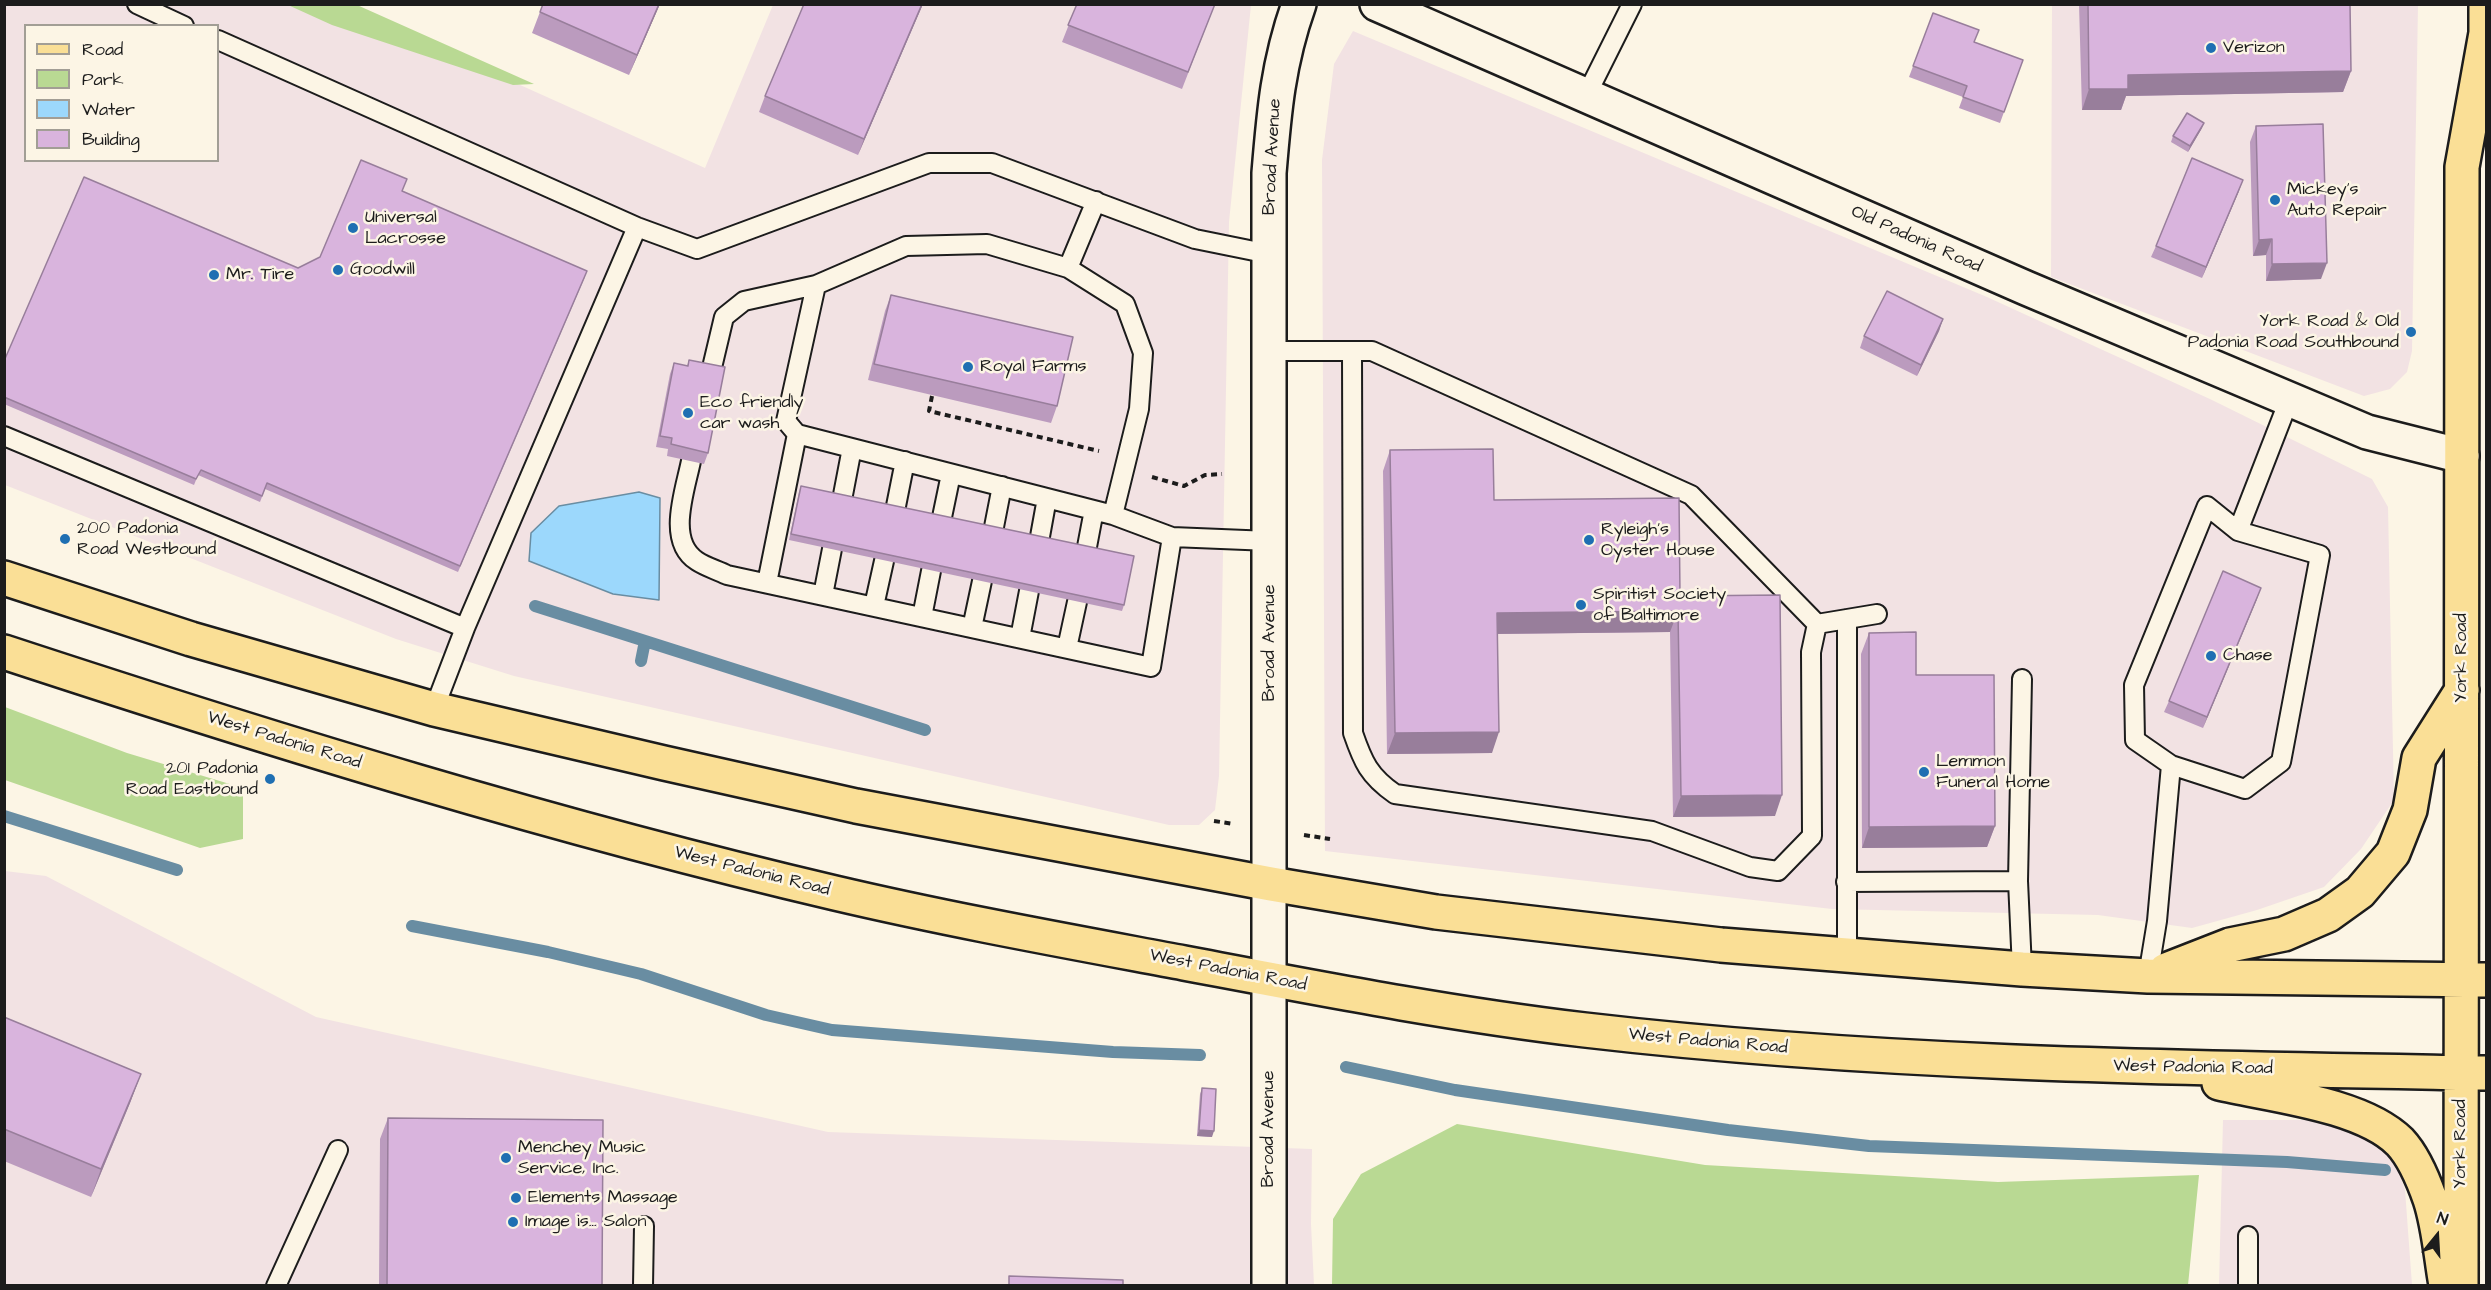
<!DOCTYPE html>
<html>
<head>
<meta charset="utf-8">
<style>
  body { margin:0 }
  #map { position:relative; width:2491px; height:1290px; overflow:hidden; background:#fcf5e5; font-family:"Architects Daughter",sans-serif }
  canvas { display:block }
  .frame { position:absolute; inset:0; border:6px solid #1c1c1c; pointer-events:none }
  .legend { position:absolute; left:24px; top:24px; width:195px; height:138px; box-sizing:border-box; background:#fcf5e5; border:2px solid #a29e95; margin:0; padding:8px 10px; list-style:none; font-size:18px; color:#1c1c1c }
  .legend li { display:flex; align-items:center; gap:12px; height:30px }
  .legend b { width:30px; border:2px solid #a29e95 }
  .north { position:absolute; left:2407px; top:1206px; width:60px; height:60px; -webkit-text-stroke:4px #fcf5e5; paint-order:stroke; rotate:18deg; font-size:16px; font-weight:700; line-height:24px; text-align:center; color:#1c1c1c }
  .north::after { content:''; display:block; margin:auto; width:21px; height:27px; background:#1c1c1c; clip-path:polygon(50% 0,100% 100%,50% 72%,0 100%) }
</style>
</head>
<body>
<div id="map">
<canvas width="2491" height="1290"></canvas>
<div class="frame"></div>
<ul class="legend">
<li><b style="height:8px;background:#fadf96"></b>Road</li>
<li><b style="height:16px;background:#b9d993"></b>Park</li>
<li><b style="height:16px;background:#9cd8fc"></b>Water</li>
<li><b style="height:16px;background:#d9b4dd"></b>Building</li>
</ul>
<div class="north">N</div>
</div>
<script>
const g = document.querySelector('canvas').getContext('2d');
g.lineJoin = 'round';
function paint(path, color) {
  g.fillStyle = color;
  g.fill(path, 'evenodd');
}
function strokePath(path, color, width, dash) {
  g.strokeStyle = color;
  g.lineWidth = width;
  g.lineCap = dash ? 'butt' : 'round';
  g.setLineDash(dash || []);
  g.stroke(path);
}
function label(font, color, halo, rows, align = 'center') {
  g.font = font + ' "Architects Daughter",sans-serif';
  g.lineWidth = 5;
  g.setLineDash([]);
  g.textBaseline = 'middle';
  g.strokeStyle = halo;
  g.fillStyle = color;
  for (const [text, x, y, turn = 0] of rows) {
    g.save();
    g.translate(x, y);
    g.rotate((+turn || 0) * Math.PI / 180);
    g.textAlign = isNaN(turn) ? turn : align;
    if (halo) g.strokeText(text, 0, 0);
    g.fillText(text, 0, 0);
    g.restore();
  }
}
paint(new Path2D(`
  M4 5H342L705 168 773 5H1251L1229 222 1219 776 1215 810 1199 825H1169L514 676 396 639 5 485ZM26 26H218V160H26Z
  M2052 5H2418L2412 351 2407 372 2390 389 2364 396 2051 277Z
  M1353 31 1987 297 2212 400 2372 479 2388 507 2394 800 2361 849 2324 887 2257 910 2192 928 2098 915 1832 909 1325 851 1322 160 1334 64Z
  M5 871 46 876 316 1017 828 1132 1312 1149 1311 1224 1314 1285 5 1286Z
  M2223 1120H2334L2370 1134 2395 1161 2405 1190 2412 1285 2219 1286Z`), '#f2e2e3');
paint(new Path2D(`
  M288 5H357L534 84 513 85 332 25Z
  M5 707 127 753 243 788V839L200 848 5 780Z
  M1457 1124 1705 1165 1998 1182 2199 1175 2188 1285H1332L1333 1219 1361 1174Z`), '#b9d993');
const water = new Path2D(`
  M639 492 660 498 659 600 613 594 529 561 531 533 559 506Z`);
paint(water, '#9cd8fc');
strokePath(water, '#698da2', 1.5);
strokePath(new Path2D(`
  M535 606 925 730
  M641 661 645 641
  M4 816 177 870
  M412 926 548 952 641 974 766 1015 832 1030 1113 1052 1200 1055
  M1346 1067 1455 1090 1728 1130 1869 1146 2287 1162 2385 1170`), '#698da2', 12);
const service = new Path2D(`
  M137 4 184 26
  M218 40 637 227 697 249 929 163H992L1195 239 1269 254
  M1586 96 1632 4
  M1096 201 1068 268 987 244 906 246 816 285 786 421 797 434 1113 515 1172 537 1270 541
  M1068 268 1125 304 1143 353 1139 409 1113 515
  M1269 351H1372L1691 495 1817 624 1877 614
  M1352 351 1353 733C1363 762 1369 776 1395 794L1652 831 1750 867 1778 871 1812 836 1811 652 1817 624
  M710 376 724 317 744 301 816 285
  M4 436 465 628
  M691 461C685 491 666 541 697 561 706 567 717 570 727 575L1151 667 1172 537
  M842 500 852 448
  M2207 506 2238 531 2320 555 2281 762 2245 789 2171 765 2135 740 2134 685Z
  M895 511 905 461
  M941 522 951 474
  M2238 531 2289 400
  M993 532 1002 486
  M1039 542 1047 498
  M1086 552 1094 510
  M767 583 797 434
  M823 595 832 549
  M874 606 884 561
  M922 617 931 571
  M972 628 982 581
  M1020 638 1029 591
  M1067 648 1077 602
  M2022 679 2018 881 2022 969
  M434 709 465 628 637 227
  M1846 882 2018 881
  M1847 957V619
  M2148 976 2157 921 2171 765
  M2248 1236V1286
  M276 1286 338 1150
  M643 1286 644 1226`);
const minor = new Path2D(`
  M1377 4 2026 288 2367 432 2462 456
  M1269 1286V173C1274 112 1278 63 1299 4`);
const primary = new Path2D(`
  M4 578 191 639 434 709 664 763 856 806 1271 884 1436 912 1721 945 2022 969 2148 976 2486 980
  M4 652C278 742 554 827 835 893 950 920 1067 941 1184 963 1317 988 1450 1014 1585 1030 1885 1065 2185 1068 2486 1073
  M2166 970 2230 945 2284 934 2328 915 2360 892 2393 853 2410 810 2419 758 2462 690
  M2219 1083C2271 1095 2362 1104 2400 1142 2414 1157 2423 1179 2430 1199 2439 1226 2441 1257 2446 1285
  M2461 1286 2462 167 2486 33V4`);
strokePath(service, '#1c1c1c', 22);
strokePath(minor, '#1c1c1c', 38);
strokePath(primary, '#1c1c1c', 38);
strokePath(new Path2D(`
  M932 396 929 411 1099 451
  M1152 477 1184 486 1205 475 1222 474
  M1214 821 1234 824
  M1304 835 1330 839`), '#1c1c1c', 4, [6, 4.5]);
strokePath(service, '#fcf5e5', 18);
strokePath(minor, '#fcf5e5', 33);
strokePath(primary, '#fadf96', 33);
paint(new Path2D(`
  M543 4H660L629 75 532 33Z
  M804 4H923L858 155 759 112 765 96Z
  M1077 4H1215L1182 89 1062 42Z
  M2079 4H2350L2351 71 2343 92 2126 96 2121 110H2082Z
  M1933 13 1974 42 2023 60 2000 123 1959 108 1963 97 1909 77Z
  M2256 126 2321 279 2266 281V255L2253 256 2250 142Z
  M2202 128 2188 152 2171 142 2173 136Z
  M402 191 585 277 458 572 265 489 260 502 198 475 194 485 4 404V361L298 268 320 257Z
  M2239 191 2202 278 2151 257 2156 246Z
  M891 295 1057 406 1051 423 868 380 885 311Z
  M1943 319 1939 331 1917 376 1860 348 1864 336Z
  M689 360 708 453 704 464 667 456 668 449 656 447 670 374 674 363 687 366Z
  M1390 450 1494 500 1680 596 1775 816 1673 817 1670 632 1497 634 1492 753 1387 754 1383 471Z
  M801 486 1124 605 1122 611 789 540 799 492Z
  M2257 599 2203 728 2164 712 2169 701Z
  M1869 633 1916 675 1995 826 1987 847 1862 848 1861 654Z
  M4 1017 141 1074 130 1103 91 1197 4 1161Z
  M1202 1088 1212 1137 1197 1136 1200 1094Z
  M388 1118 602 1286H379L380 1139Z`), '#bb9bbe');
paint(new Path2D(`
  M659 4H660L629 75 637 55Z
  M922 4H923L858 155 864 139Z
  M2351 71 2343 92 2126 96 2121 110H2082L2089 89 2128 75Z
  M2204 123 2202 128 2188 152 2190 146Z
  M2243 180 2239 191 2202 278 2206 267Z
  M2272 239 2266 255 2253 256 2259 240Z
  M2327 263 2321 279 2266 281 2272 264Z
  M1943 319 1939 331 1917 376 1921 365Z
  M2261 588 2257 599 2203 728 2207 717Z
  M1678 611 1670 632 1489 634 1497 613Z
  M1499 732 1492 753 1387 754 1395 733Z
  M1782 795 1775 816 1673 817 1681 796Z
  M1995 826 1987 847 1862 848 1869 827Z
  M141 1074 130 1103 91 1197 101 1169Z
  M1199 1130 1214 1131 1212 1137 1197 1136Z`), '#987e9b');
const building = new Path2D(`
  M543 4H659L637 55 540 12Z
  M804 4H922L864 139 765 96Z
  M1077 4H1215L1188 72 1068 25Z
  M2088 4H2350L2351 71 2128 75V89H2089Z
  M1933 13 1979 30 1974 42 2023 60 2004 112 1963 97 1967 86 1913 66Z
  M2187 113 2204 123 2190 146 2173 136Z
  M2323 124 2327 263 2272 264V239L2259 240 2256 126Z
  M2192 158 2243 180 2206 267 2156 246Z
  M361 160 407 179 402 191 587 271 460 566 267 483 262 496 201 470 196 479 4 397V361L84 177 298 268 320 257Z
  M1887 291 1943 319 1921 365 1864 336Z
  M891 295 1073 337 1057 406 874 364Z
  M689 360 725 367 708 453 671 444 672 438 660 436 674 363 688 366Z
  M1493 449 1494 500 1679 498 1680 596 1780 595 1782 795 1681 796 1678 611 1497 613 1499 732 1395 733 1390 450Z
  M801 486 1134 556 1124 605 791 534Z
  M2223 571 2261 588 2207 717 2169 701Z
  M1916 632V675H1994L1995 826 1869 827V633Z
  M4 1017 141 1074 101 1169 4 1129Z
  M1202 1088 1216 1089 1214 1131 1199 1130Z
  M388 1118 603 1120 602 1286H387Z
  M1009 1276 1123 1280V1286H1009Z`);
paint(building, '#d9b4dd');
strokePath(building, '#987e9b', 1.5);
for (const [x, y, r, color] of [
  [2211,48,6,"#1f6fb2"],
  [2275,200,6,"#1f6fb2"],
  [353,228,6,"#1f6fb2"],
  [338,270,6,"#1f6fb2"],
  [214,275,6,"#1f6fb2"],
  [2411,332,6,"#1f6fb2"],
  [968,367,6,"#1f6fb2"],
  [688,413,6,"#1f6fb2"],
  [65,539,6,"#1f6fb2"],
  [1589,540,6,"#1f6fb2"],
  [1581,605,6,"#1f6fb2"],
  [2211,656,6,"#1f6fb2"],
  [1924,772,6,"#1f6fb2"],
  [270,779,6,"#1f6fb2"],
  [506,1158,6,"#1f6fb2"],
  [516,1198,6,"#1f6fb2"],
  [513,1222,6,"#1f6fb2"]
]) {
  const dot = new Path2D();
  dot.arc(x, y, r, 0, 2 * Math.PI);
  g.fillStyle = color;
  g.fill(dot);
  strokePath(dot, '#fcf5e5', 2);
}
label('18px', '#1c1c1c', '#fcf5e5', [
  ["Verizon",2223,48],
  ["Mickey’s",2287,190],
  ["Auto Repair",2287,211],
  ["Universal",365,218],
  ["Lacrosse",365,239],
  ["Goodwill",350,270],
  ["Mr. Tire",226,275],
  ["York Road & Old",2399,322,"right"],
  ["Padonia Road Southbound",2399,343,"right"],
  ["Royal Farms",980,367],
  ["Eco friendly",700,403],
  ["car wash",700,424],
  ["200 Padonia",77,529],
  ["Road Westbound",77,550],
  ["Ryleigh's",1601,530],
  ["Oyster House",1601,551],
  ["Spiritist Society",1593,595],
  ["of Baltimore",1593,616],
  ["Chase",2223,656],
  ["Lemmon",1936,762],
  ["Funeral Home",1936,783],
  ["201 Padonia",258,769,"right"],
  ["Road Eastbound",258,790,"right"],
  ["Menchey Music",518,1148],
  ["Service, Inc.",518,1169],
  ["Elements Massage",528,1198],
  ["Image is… Salon",525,1222]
], 'left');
label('18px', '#1c1c1c', '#fcf5e5', [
  ["Broad Avenue",1273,157,-87],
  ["Old Padonia Road",1916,240,24],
  ["Broad Avenue",1270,643,-90],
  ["York Road",2462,658,-90],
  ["West Padonia Road",284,741,17],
  ["West Padonia Road",752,872,14],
  ["West Padonia Road",1228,971,11],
  ["West Padonia Road",1708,1042,5],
  ["West Padonia Road",2193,1068,1],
  ["Broad Avenue",1269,1129,-90],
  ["York Road",2461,1144,-90]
]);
</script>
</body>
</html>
